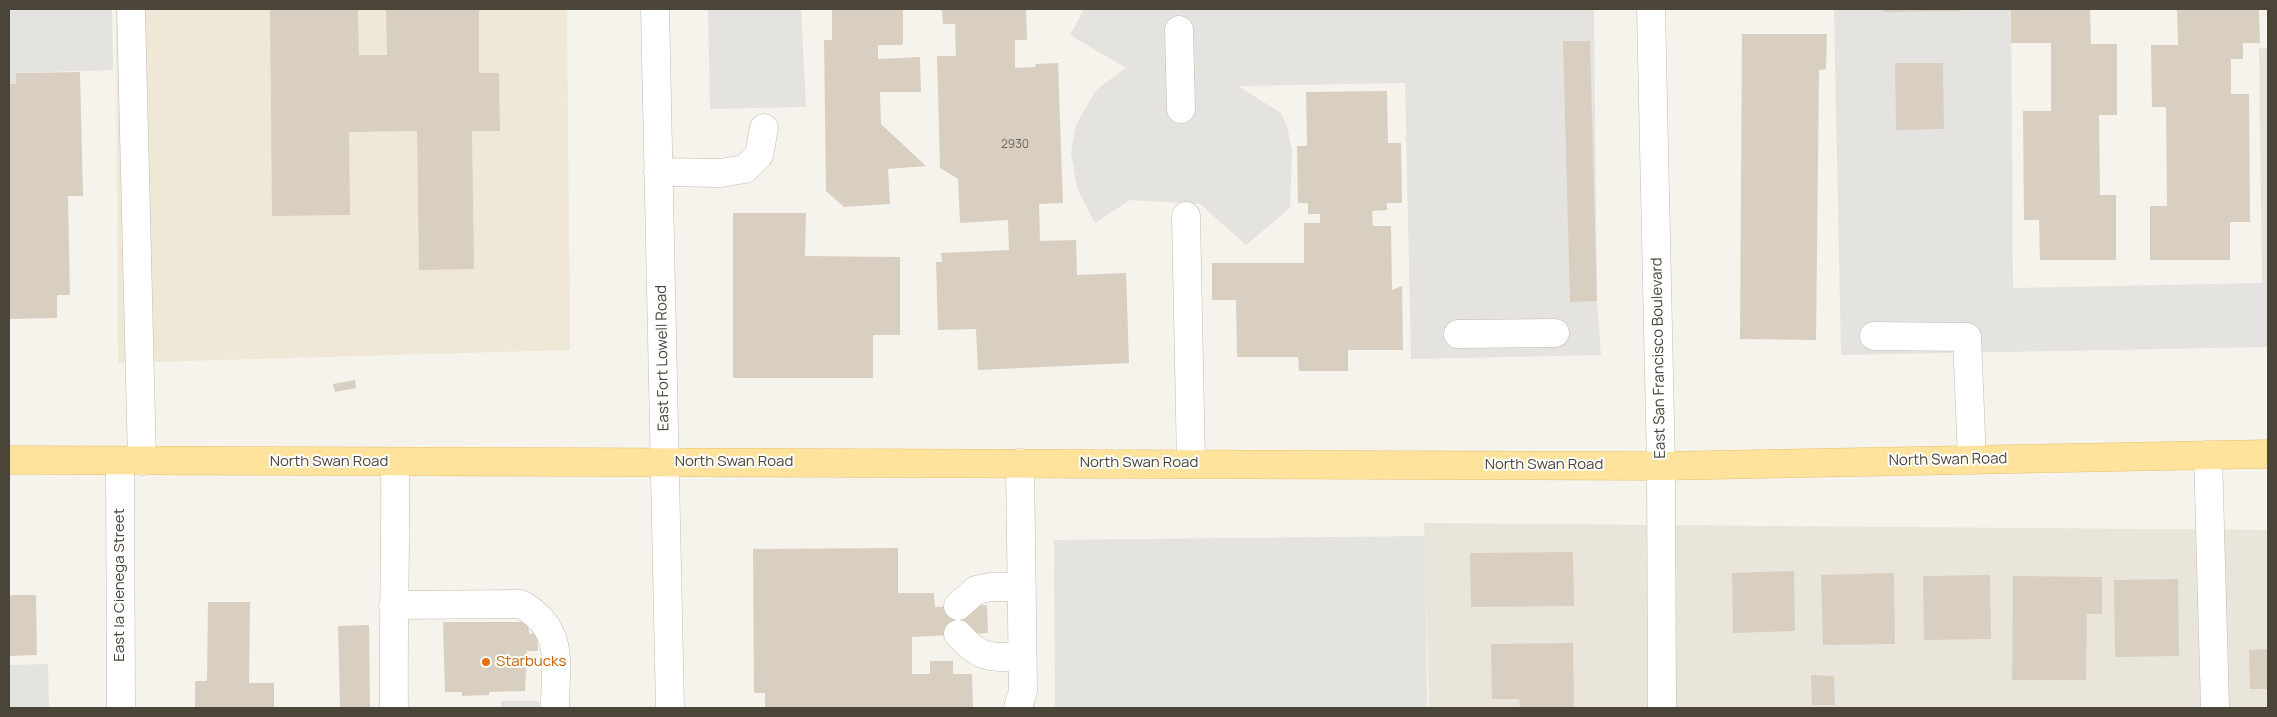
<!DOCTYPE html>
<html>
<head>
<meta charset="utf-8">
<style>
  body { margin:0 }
  #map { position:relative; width:2277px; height:717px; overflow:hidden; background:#f6f3ec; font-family:Manrope,sans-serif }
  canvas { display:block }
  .frame { position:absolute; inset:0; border:10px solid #4b4439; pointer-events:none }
</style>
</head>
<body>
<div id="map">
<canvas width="2277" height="717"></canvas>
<div class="frame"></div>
</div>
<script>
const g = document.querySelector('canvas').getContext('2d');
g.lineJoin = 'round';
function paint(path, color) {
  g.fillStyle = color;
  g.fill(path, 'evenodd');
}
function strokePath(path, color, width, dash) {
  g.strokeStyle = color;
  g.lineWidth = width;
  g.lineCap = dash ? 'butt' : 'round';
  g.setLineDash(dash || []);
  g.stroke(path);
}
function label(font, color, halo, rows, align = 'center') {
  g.font = font + ' Manrope,sans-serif';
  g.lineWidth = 4;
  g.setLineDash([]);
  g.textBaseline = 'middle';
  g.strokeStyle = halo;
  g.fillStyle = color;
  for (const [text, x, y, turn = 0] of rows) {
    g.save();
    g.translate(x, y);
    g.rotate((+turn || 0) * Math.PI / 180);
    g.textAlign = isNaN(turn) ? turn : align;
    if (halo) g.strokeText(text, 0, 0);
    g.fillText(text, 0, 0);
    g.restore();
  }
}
paint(new Path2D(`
  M1424 523 2268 530V708H1429Z`), '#eae5da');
paint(new Path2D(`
  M116 9H567L570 350 118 363Z`), '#efe8d6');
paint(new Path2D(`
  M9 9H112L113 70 16 73V84H9Z
  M708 9H801L806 107 710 109Z
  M1084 9H1594L1597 301 1601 355 1411 359 1405 83 1238 86 1281 113 1287 126 1292 151 1290 208 1246 245 1200 204 1130 200 1095 223 1077 188 1071 153 1076 125 1096 90 1126 68 1070 35Z
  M1834 9H2011L2013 288 2262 283 2259 48H2268V347L1841 355Z
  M1425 536 1427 708H1055L1054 540Z
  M48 664 49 708H9V665Z
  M501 701H539V708H501Z`), '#e5e3e0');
paint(new Path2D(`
  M270 9H358L359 55H387L386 9H479V73H499L500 131H472L474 269 419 270 417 131 349 132 350 215 272 216Z
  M832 9H903V45H878V59L920 57 921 92H880L881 124 926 166 888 169 890 204 844 207 826 191 824 40H832Z
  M942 9H1026L1027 40H1015V68L1035 67 1036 64 1058 63 1063 203 1039 204 1040 241 1076 240 1077 275 1126 273 1129 363 978 370 976 329 938 330 936 262H942L941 253 1009 250 1008 220 960 223 958 179 940 168 937 56H956L955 24H943Z
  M1884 9H1961V11L1884 12Z
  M2090 9 2091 44H2117V115H2099L2100 195H2116V260H2040L2039 220H2024L2023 111H2051V43H2011V10Z
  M2177 9H2259L2260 43H2243V59H2231V94H2249L2250 222H2230V260H2150V206H2167L2166 107H2152L2151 45H2178Z
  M1742 34H1827L1826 69 1819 70 1816 340 1740 339Z
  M1563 41H1590L1597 301 1570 302Z
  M1895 63H1943L1944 129 1896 130Z
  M80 72 83 196H68L70 295H57V318L9 319V84H16V73Z
  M1387 91 1388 143H1401L1402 203H1387V210L1372 211 1373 226H1391L1392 290 1402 286 1403 350H1348V371H1299L1298 357H1237L1236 300H1212V263H1304V223H1320V214H1308V203H1298L1297 146H1307L1306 92Z
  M733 213H806L805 256 900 257V335H873V378H733Z
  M355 380 356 388 335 392 333 384Z
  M898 548V593H934L935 607 987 605 988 633 912 637V674H930V661H953V674H972L973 708H765V693H754L753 549Z
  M1573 552 1574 606 1471 607 1470 553Z
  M1794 571 1795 631 1733 633 1732 573Z
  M1894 573 1895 644 1823 645 1821 575Z
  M1990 575 1991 639 1924 640 1923 576Z
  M2013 576 2102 577V614H2087L2086 680H2012Z
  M2178 579 2179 656 2115 657 2114 580Z
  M9 595H36L37 655 9 656Z
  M208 602H250L249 683H274V708H195V681H207Z
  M443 622H528L529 634 537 633 538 651H527L525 691 489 692V695L462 696V692H445Z
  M369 625 370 708H340L338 626Z
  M1573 643 1574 708H1520L1519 699H1492L1491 644Z
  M2268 649V689H2250L2249 650Z
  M1811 675 1834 676 1835 705H1812Z`), '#d8cfc1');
const minor = new Path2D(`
  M131 9 142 461
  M655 9 670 708
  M1651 9 1661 466 1662 708
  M1179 30 1181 109
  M658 172 720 173 745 169 759 155 764 128
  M1186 216 1191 463
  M1458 334 1555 333
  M1874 336 1967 337 1972 460
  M2208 455 2215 708
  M120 461 121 708
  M393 605 521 604C566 630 555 663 555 708
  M958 606 976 590 991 587H1022
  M958 634C981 660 990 657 1022 657
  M394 708C393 626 396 544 395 462
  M1018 708 1023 691 1020 463`);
const major = new Path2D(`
  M9 460 1661 466 2268 454`);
strokePath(minor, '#c2bbae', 29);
strokePath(major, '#e6c16a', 29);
strokePath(minor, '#fff', 28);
strokePath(major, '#ffe39c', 28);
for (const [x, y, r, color] of [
  [486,662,5,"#e8710a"]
]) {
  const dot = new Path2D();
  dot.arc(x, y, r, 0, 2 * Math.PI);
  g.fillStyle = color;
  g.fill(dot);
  strokePath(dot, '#fff', 2);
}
label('12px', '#6e675b', null, [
  ["2930",1015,145]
]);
label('15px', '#4b4439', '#fff', [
  ["East Fort Lowell Road",663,358,-91],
  ["East San Francisco Boulevard",1659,358,-91],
  ["North Swan Road",1948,460,-1],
  ["North Swan Road",329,462],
  ["North Swan Road",734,462],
  ["North Swan Road",1139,463],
  ["North Swan Road",1544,465],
  ["East la Cienega Street",120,585,-90]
]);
label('15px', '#c56008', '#fff', [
  ["Starbucks",496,662]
], 'left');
</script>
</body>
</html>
